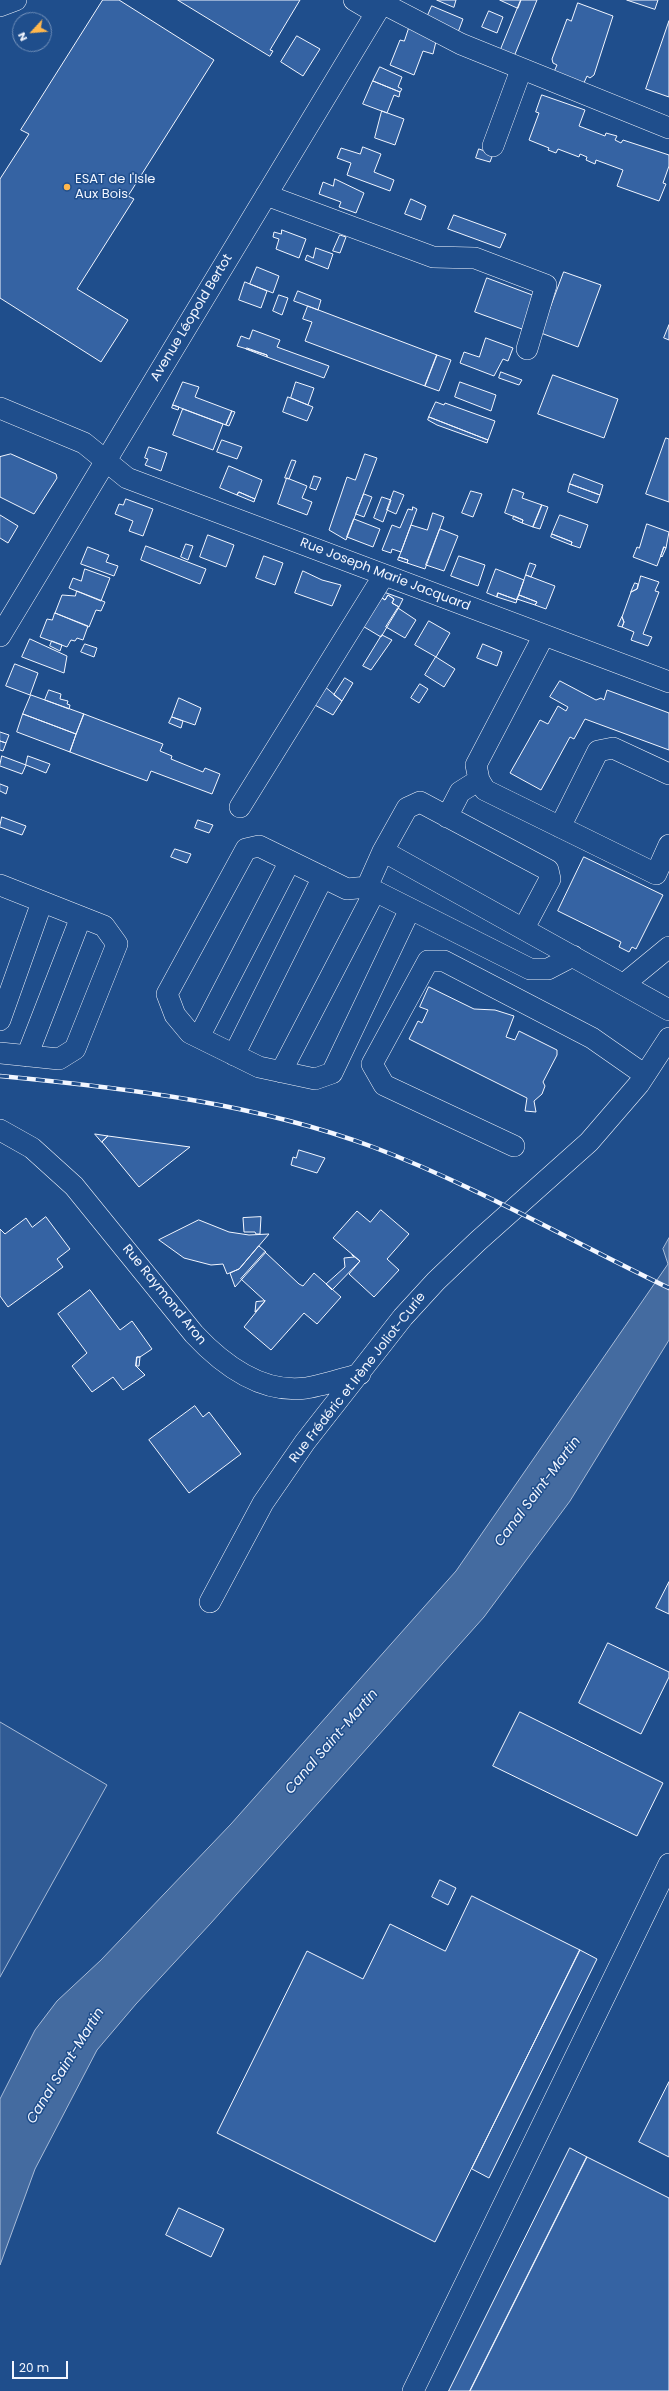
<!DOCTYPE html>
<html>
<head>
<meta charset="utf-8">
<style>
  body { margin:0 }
  #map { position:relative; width:669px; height:2391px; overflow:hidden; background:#1f4e8c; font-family:Poppins,sans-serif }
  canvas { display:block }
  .north { position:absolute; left:12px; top:12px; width:40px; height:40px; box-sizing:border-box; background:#1f4e8c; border:1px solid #7391ba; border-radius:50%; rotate:244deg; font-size:11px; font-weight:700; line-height:16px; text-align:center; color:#f2f6ff }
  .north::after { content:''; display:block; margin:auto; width:14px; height:18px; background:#ffb74d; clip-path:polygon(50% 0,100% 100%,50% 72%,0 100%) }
  .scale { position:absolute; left:12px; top:2361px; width:56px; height:18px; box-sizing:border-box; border:2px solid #f2f6ff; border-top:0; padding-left:5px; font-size:12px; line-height:14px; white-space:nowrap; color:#f2f6ff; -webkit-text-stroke:3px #1f4e8c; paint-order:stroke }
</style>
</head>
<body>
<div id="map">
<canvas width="669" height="2391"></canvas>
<div class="north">N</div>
<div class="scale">20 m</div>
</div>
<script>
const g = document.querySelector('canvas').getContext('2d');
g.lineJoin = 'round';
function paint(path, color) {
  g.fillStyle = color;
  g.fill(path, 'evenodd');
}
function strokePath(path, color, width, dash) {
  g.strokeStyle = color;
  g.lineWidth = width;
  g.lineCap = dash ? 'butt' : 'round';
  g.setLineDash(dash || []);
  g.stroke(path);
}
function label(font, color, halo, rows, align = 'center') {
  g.font = font + ' Poppins,sans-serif';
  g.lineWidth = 3;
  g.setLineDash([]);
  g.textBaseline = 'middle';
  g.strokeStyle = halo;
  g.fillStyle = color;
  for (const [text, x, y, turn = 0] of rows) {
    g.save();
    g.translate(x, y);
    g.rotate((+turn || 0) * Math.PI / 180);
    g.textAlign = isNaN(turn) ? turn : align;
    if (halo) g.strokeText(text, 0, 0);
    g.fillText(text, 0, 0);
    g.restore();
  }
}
const built = new Path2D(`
  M0 1722 107 1785 0 1977Z`);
paint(built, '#305b95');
strokePath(built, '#a8bbd7', 1);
const water = new Path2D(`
  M669 1238V1340L570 1501 484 1617 211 1923 136 2004 97 2050 35 2169 0 2265V2099L35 2030 57 2001 101 1960 231 1824 456 1571 668 1264 663 1249Z`);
paint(water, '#446ba0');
strokePath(water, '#a8bbd7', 1);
const building = new Path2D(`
  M103 0H119L214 60 128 196 134 199 77 289 128 320 101 362 0 298V179L29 134 21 130Z
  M178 0H300L270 50 273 51 270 56Z
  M437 0H456L454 7Z
  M500 0H521L518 8Z
  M521 0H537L513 59 499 54Z
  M627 0H658L655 9Z
  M578 3 613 16 594 75 590 78 587 76 583 85 553 74 557 65 553 63 552 59 567 19 571 21Z
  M432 6 463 19 457 35 425 22Z
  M489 11 503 17 497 33 482 27Z
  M669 21V97L646 89Z
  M411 22 438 33 433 54 423 51 414 75 390 65 400 40 404 41Z
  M297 36 320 49 303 76 281 62Z
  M380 67 402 77 398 87 402 89 400 92 373 81Z
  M373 81 400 92 399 97 394 95 387 113 363 104Z
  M542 95 585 110 579 126 605 136 606 133 617 136 615 140 621 143 623 140 669 155V166L663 183 666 184 659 201 617 186 623 170 596 160 595 164 586 160 587 157 580 154 579 157 558 149 556 153 548 150 549 148 529 140 539 113 536 112Z
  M382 111 404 119 395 145 375 138Z
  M363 147 381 154 374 172 394 180 390 191 347 175 351 163 337 158 341 148 360 154Z
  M479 149 493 154 490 162 476 158Z
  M335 179 364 193 356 213 339 207 341 202 319 194 323 182 333 186Z
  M411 199 426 206 421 220 405 214Z
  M454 215 506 234 500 248 448 229Z
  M282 230 306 239 299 258 276 249 279 239 273 237 274 232 281 234Z
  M340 235 346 237 340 253 333 251Z
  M316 248 333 254 328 269 305 260 307 255 313 258Z
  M257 267 279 276 273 293 250 284Z
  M564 272 601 285 578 347 541 333Z
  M487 278 535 296 522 329 475 312Z
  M245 282 267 291 261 308 239 300Z
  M298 291 321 300 318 310 294 301Z
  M279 295 288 298 282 315 273 311Z
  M308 306 437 355 425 386 305 341 312 322 303 319Z
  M669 325V340L664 338Z
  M253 330 280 340 277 347 329 366 324 378 267 357V355L237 346 241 336 249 339Z
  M486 338 513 348 508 361 503 359 494 376 460 363 464 352 479 357Z
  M247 348 267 355V357L246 349Z
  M437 355 451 360 439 391 425 386Z
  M501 372 522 380 519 385 499 378Z
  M553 375 618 399 604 438 538 414Z
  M183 382 199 387 195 397 232 411 226 425 173 405Z
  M296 382 314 388 308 405 291 398Z
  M460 382 496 395 491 411 455 397Z
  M288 397 313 407 307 421 283 412Z
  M436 402 444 405 445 403 495 421 488 440 429 417Z
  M173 405 179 407 178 410 172 408Z
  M183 409 223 424 213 450 173 435Z
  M232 411 235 412 229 426 226 425Z
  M429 417 488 440 487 443 437 425 428 420Z
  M666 438 669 439V502L646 494Z
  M222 440 242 447 237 459 217 452Z
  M149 447 167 453 161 471 145 465 148 459 145 458Z
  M11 454 56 474 57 478 34 514 0 497V457Z
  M365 454 377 458 346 540 329 530 347 477 355 480Z
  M292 460 296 461 289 479 285 478Z
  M229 466 262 480 255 499 239 492 237 495 220 488Z
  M574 474 603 485 600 495 570 484Z
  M314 476 321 478 316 490 310 488Z
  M287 478 307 486 302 498 312 502 307 515 278 504Z
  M570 484 600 495 597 503 568 492Z
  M513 489 524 493 522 498 542 505 533 527 522 523 523 520 505 513Z
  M394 491 404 495 396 514 387 510Z
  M471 491 482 494 473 517 462 513Z
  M239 492 255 499 254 502 237 495Z
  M364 494 372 497 364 517 356 514Z
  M382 497 391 500 383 522 374 518Z
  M126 499 153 509 143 536 129 531 133 521 115 514 119 504 123 505Z
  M542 505 548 507 540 529 533 527Z
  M413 507 417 509 401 552 392 549 391 553 382 550 392 525 400 528 408 509 412 510Z
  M433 513 444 517 425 569 407 563 408 560 399 557 411 525 427 530Z
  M0 515 18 526 8 543 0 538Z
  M560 515 588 525 580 548 571 545 572 542 552 534Z
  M514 516 523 520 522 523 513 519Z
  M354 519 380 529 373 547 347 537Z
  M647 524 669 532 666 548 664 547 657 566 633 557 637 547 639 548Z
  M440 529 458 536 444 571 426 565Z
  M552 534 572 542 571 545 551 537Z
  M208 535 234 545 226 567 200 557Z
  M186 544 193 546 188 560 181 557Z
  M146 546 206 569 200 584 141 560Z
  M88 547 109 555 106 562 118 566 114 576 81 564Z
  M664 547 666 548 662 557 661 556Z
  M264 556 283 563 275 585 256 578Z
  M459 556 485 565 478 586 451 576Z
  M399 557 408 560 407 563 398 560Z
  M530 563 536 565 531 577 526 575Z
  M85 569 110 578 101 601 69 588 73 578 81 581Z
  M496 569 524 580 517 600 498 593 497 597 487 593Z
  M303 571 322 580 341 585 332 606 295 593Z
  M526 575 555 586 546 609 535 605 537 602 519 595Z
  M641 576 659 582 655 591 659 592 643 634 652 637 648 646 631 640 634 632 622 627 624 622 622 617 631 592 637 589Z
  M635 583 638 584 637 589 631 592Z
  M77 591 105 602 101 611 96 610 89 627 55 613 62 595 75 596Z
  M381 591 403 599 399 607 392 603 394 599 388 595 385 600 378 595Z
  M498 593 517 600 516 603 497 597Z
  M378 595 385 600 388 595 394 599 392 603 399 607 381 637 361 625Z
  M519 595 537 602 535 605 517 599Z
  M398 608 416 620 405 638 386 627Z
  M55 613 88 626 83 640 77 638 75 641 71 640 67 647 40 637 47 619 52 620Z
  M622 617 624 622 622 627 618 626Z
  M429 621 450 633 436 657 415 645Z
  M382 635 392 640 371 670 363 666Z
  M30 639 67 656 64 673 22 657Z
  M52 641 62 645 60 651 50 646Z
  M85 644 97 648 94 657 81 652Z
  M483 644 502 652 497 666 477 658Z
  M436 657 455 669 444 687 425 675Z
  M15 664 38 673 30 695 6 686Z
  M345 678 353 683 342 701 334 695Z
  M560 681 596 700 601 698 604 700 607 690 669 713V750L585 719 574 739 570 737 541 790 510 773 540 720 548 724 558 706 566 711 568 707 550 697Z
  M420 684 428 689 419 703 411 698Z
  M324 686 342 701 333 715 313 704Z
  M49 690 61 694 60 699 68 701 67 704 70 705 69 709 45 700Z
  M31 695 84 714 76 734 23 714Z
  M179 698 201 708 195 725 172 717Z
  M23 714 76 734 70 752 17 732Z
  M84 714 163 744 160 751 172 756 171 759 203 772 205 768 220 774 212 794 151 771 147 781 70 752Z
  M172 717 183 721 181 728 169 723Z
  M0 732 9 735 6 743 0 741Z
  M0 741 6 743 3 751 0 750Z
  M2 756 26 765 22 774 0 766Z
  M28 756 50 764 46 773 26 765Z
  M0 784 8 787 6 794 0 791Z
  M2 817 26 826 22 835 0 827Z
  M198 820 213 825 209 833 195 828Z
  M175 849 191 854 187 863 171 857Z
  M584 857 663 895 636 949 632 947 629 952 619 947 621 942 558 911Z
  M429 987 474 1009 495 1010 514 1016 506 1037 515 1040 519 1031 557 1050V1055L543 1082 545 1086 542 1094 534 1101 536 1112 525 1111 527 1098 409 1039 418 1021 422 1023 428 1010 420 1007Z
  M95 1134 108 1136 102 1142Z
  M108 1136 190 1147 139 1187 102 1142Z
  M299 1150 325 1158 317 1173 291 1165 293 1157 296 1158Z
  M381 1210 409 1234 387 1259 399 1270 374 1297 349 1274 360 1261 333 1238 357 1211 370 1222Z
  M46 1217 70 1249 57 1259 63 1267 8 1307 0 1296V1229L5 1234 26 1218 32 1227Z
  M261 1217 260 1234H256L255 1232H244L243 1218Z
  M199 1220 229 1232 249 1235 269 1234 239 1269 227 1274 223 1264 211 1265 184 1258 159 1240Z
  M259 1246 266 1252 235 1287 230 1273 239 1269Z
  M265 1252 299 1284 303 1286 314 1273 341 1297 317 1324 304 1313 271 1350 244 1327 265 1301 241 1279Z
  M352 1255 360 1261 332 1290 326 1284 345 1267 344 1258 354 1257Z
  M90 1290 120 1330 132 1321 152 1349 140 1357H137L136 1366 145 1375 123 1390 113 1377 92 1392 72 1366 87 1353 58 1314Z
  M265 1301 255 1312 256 1302Z
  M137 1357H140L139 1366H136Z
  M195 1406 203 1417 209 1412 241 1454 189 1493 149 1440Z
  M669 1582V1614L656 1608Z
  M608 1643 669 1672V1677L641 1734 579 1703Z
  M520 1712 663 1783 637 1836 493 1766Z
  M440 1880 456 1888 448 1905 432 1897Z
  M472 1896 580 1950 435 2242 217 2133 307 1951 363 1979 390 1924 445 1951Z
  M580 1950 597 1959 489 2178 472 2169Z
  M669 2082V2157L639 2142Z
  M570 2148 587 2157 470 2391H449Z
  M587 2157 669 2198V2391H470Z
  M179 2208 224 2229 211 2257 166 2235Z`);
paint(building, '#3563a3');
strokePath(building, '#f2f6ff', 1);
const minor = new Path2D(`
  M354 0 376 13
  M382 3 461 44 669 128
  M0 6 16 0
  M493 146 521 70
  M266 195 433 257 475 258 546 285 527 349
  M0 408 84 443 127 478 669 682
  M544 635 476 765 479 780 485 790 656 874 669 845
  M0 636 384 0
  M240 807 384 575
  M447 817 460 792 479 780
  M560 827 598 751 613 748 669 774
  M383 851 367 887 530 969H548L573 956
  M0 885 104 926 117 944 75 1049 59 1059 0 1053
  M367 887 347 889 259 846 246 849 167 994 175 1015 190 1033 259 1067 315 1079 332 1073 410 909
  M524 928 550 879 548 870 420 802 407 808 383 851 669 1010
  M624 984 669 947
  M0 1020 42 902
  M199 1037 290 861
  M234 1055 323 877
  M27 1056 81 917
  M281 1072 375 891
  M0 1130 32 1148 74 1186 194 1334C223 1365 261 1394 306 1388 324 1385 342 1379 360 1374
  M514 1146 384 1085 372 1064 428 961H444L592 1038 645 1075
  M210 1602 263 1503 305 1442 403 1317 436 1281 478 1241 589 1142 639 1084 669 1038
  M413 2391 669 1864`);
strokePath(minor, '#f2f6ff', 22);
strokePath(minor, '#1f4e8c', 21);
const rail = new Path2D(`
  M0 1076C126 1088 254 1103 373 1147 476 1186 571 1241 669 1288`);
strokePath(rail, '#f2f6ff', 4.5);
strokePath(rail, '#1f4e8c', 3, [9]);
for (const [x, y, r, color] of [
  [67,187,4,"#ffb74d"]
]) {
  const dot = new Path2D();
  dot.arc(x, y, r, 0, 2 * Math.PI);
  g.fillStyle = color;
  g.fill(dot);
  strokePath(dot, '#1f4e8c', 1.5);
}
label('13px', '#f2f6ff', '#1f4e8c', [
  ["ESAT de l'Isle",75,180],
  ["Aux Bois",75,195]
], 'left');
label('13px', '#f2f6ff', '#1f4e8c', [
  ["Avenue Léopold Bertot",192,318,-59],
  ["Rue Joseph Marie Jacquard",385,575,21],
  ["Rue Raymond Aron",164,1295,51],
  ["Rue Frédéric et Irène Joliot-Curie",358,1378,-52]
]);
label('italic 14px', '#f2f6ff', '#1f4e8c', [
  ["Canal Saint-Martin",538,1492,-53],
  ["Canal Saint-Martin",332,1742,-49],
  ["Canal Saint-Martin",66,2066,-58]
]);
</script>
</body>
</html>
